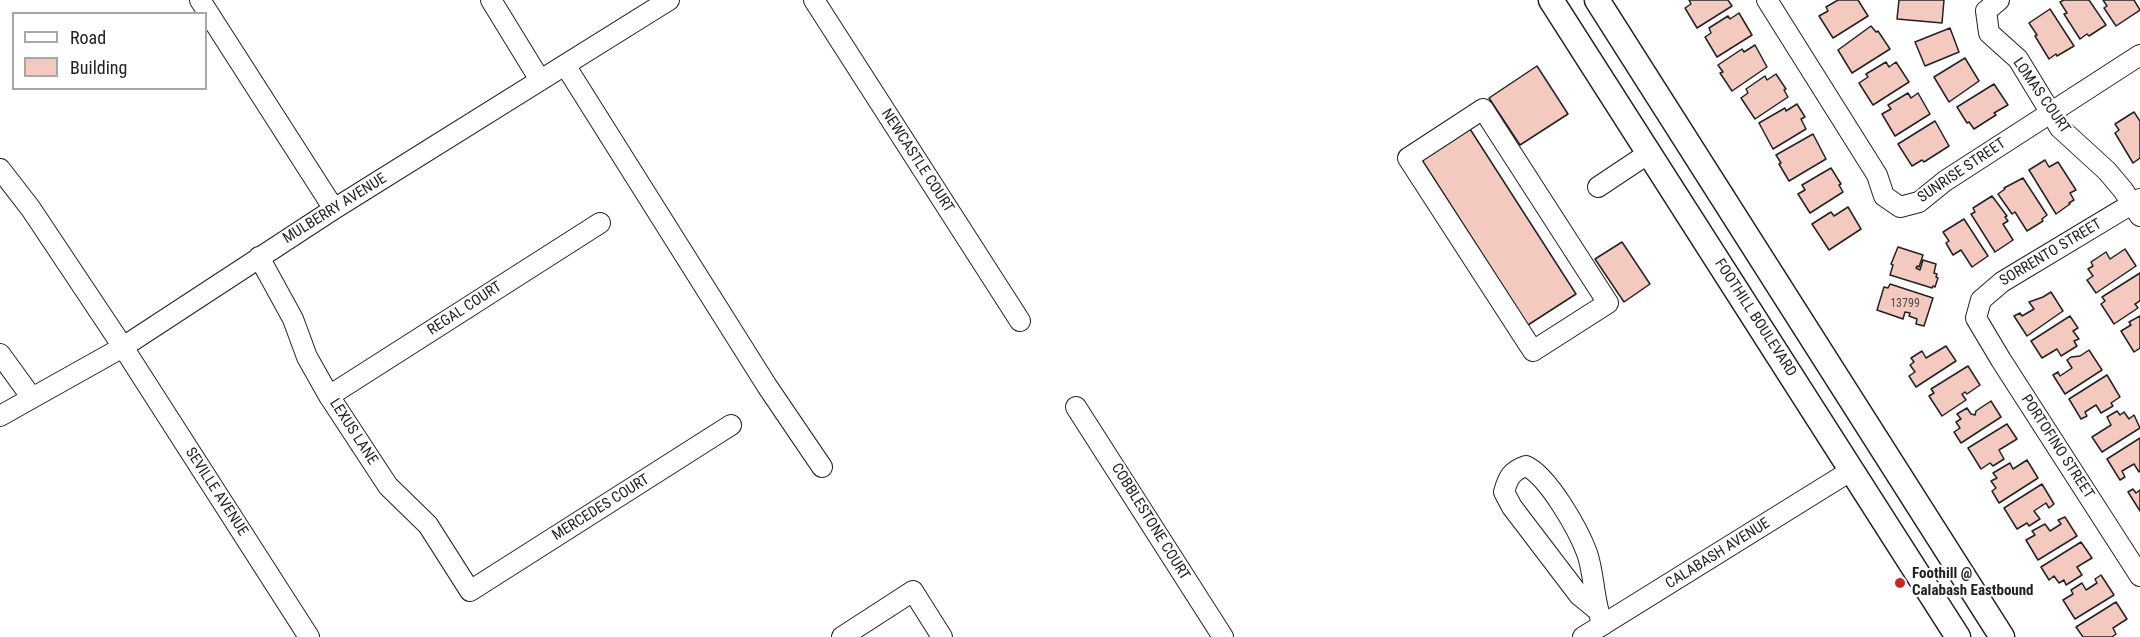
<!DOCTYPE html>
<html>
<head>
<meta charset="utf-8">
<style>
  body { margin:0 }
  #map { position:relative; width:2140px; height:637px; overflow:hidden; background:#fff; font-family:"Roboto Condensed",sans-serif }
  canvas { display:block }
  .legend { position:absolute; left:12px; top:12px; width:195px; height:78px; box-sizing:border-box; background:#fff; border:2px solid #a7a7a7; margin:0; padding:8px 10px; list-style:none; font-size:18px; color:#222 }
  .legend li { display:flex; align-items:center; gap:12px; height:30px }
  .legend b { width:30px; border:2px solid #a7a7a7 }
</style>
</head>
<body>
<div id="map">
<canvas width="2140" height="637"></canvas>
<ul class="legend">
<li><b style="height:8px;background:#fff"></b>Road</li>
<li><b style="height:16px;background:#f3c9c0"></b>Building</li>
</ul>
</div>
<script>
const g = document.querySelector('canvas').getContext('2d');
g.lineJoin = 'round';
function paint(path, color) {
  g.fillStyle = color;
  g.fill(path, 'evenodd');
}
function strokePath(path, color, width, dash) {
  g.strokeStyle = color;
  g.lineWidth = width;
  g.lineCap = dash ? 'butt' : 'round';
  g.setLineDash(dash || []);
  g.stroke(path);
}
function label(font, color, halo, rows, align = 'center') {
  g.font = font + ' "Roboto Condensed",sans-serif';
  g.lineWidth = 4.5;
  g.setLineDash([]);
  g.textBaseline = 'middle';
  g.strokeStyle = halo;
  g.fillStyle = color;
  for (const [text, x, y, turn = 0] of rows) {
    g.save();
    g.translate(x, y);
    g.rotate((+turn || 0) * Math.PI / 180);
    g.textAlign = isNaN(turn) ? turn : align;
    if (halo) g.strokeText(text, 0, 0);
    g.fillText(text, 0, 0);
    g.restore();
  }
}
const building = new Path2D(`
  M1689 0H1728L1732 6 1697 28 1685 8 1691 4Z
  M1838 0H1858L1868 16 1833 38 1819 16 1828 11 1826 7Z
  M1899 0H1944L1942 23 1897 19Z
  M2064 0H2089L2106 25 2089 36 2087 34 2080 39 2064 14 2067 13 2060 2Z
  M2103 0H2134L2140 10 2116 26 2104 8 2107 6Z
  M2050 9 2074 46 2057 56 2056 54 2049 59 2035 36 2037 35 2029 23Z
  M1739 13 1752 35 1717 57 1705 37 1711 33 1709 28 1728 16 1730 19Z
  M1871 26 1876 32 1878 31 1890 49 1852 73 1838 50Z
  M1950 28 1959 52 1925 66 1915 42Z
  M1755 45 1767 67 1732 91 1720 73 1723 72 1718 65 1742 49 1744 52Z
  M1965 58 1979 81 1949 102 1934 77Z
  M1886 62 1889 67 1896 62 1909 82 1873 105 1859 83 1868 77 1866 74Z
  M1537 66 1568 114 1520 145 1489 98Z
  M1776 74 1786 89 1784 90 1788 97 1755 119 1741 98 1748 93 1746 89 1765 76 1767 80Z
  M1994 84 2008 105 1994 113 1996 115 1974 129 1969 122 1967 123 1957 107Z
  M1908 93 1911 98 1918 93 1930 114 1895 136 1882 114 1891 109 1888 105Z
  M1797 104 1805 117 1801 119 1806 129 1773 149 1759 123 1785 108 1786 111Z
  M2134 112 2140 121V158L2133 163 2115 133 2119 130 2115 124Z
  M1935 121 1949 146 1924 162 1922 160 1912 166 1898 144Z
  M1470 129 1576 294 1528 325 1422 160Z
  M1813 134 1826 159 1789 181 1779 164 1781 163 1776 155Z
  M2045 160 2049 167 2058 162 2076 190 2070 193 2074 200 2069 203 2070 204 2056 214 2029 170Z
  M1831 168 1841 184 1839 185 1843 192 1810 213 1798 194 1805 190 1802 185Z
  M2023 178 2047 215 2042 219 2043 221 2027 231 2015 212 2012 214 1998 194 2005 189 2004 188Z
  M1992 196 2007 216 2005 217 2008 221 2003 224 2013 240 1995 252 1971 214 1975 212 1973 208Z
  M1848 207 1861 229 1829 250 1812 224 1831 212 1834 216Z
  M1964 219 1988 256 1972 267 1961 250 1953 255 1946 243 1949 241 1943 232Z
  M1622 242 1650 284 1624 302 1595 259Z
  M1898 247 1923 255 1919 267 1917 266 1916 268 1920 270 1923 260 1936 264 1934 273 1937 274 1936 277 1938 278 1935 287 1933 286 1932 288 1890 275 1893 265 1891 264Z
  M2125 249 2136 266 2096 293 2087 280 2093 276 2088 269 2093 266 2091 262 2106 252 2110 259Z
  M2140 273V301L2135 304 2138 308 2114 324 2101 304 2105 301 2102 297Z
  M1890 284 1933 298 1924 326 1916 324 1917 319 1909 316 1910 313 1905 312 1903 319 1877 310 1884 287 1888 288Z
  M2051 292 2063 311 2027 336 2014 316 2020 313 2022 316 2034 309 2029 302 2043 297Z
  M2070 316 2078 328 2073 331 2079 339 2074 341 2077 346 2061 356 2057 349 2042 358 2031 341Z
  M2140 316V348L2134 352 2121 331 2131 325 2129 322Z
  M1946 346 1956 361 1916 387 1909 376 1915 372 1910 365 1914 362 1911 358 1922 351 1926 358Z
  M2089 350 2102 370 2065 394 2053 375 2058 372 2060 376 2072 368 2067 360 2071 357 2080 356Z
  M1968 366 1980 385 1967 394 1965 392 1962 394 1966 400 1942 416 1929 396 1934 393 1931 389Z
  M2107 375 2120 397 2111 403 2113 406 2101 413 2096 405 2085 412 2087 416 2081 419 2069 399Z
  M1991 401 2001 417 1961 443 1954 432 1960 428 1956 422 1961 419 1957 414 1967 408 1971 414 1975 415 1976 411Z
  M2117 411 2120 415 2124 412 2129 419 2134 415 2140 428 2102 452 2092 437 2111 425 2107 417Z
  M2007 424 2017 439 1999 450 2004 459 1993 466 1990 463 1981 469 1968 448Z
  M2140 438V471L2139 472 2134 464 2122 471 2125 477 2120 480 2107 459Z
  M2027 460 2038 478 1999 503 1992 491 1996 488 1991 481 1997 478 1993 473 2010 463 2013 469Z
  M2042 484 2054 504 2049 508 2046 503 2034 511 2040 519 2029 526 2027 523 2017 529 2004 508Z
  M2133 489 2136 493 2140 490V511L2128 492Z
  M2065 517 2077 536 2038 560 2026 540 2035 535 2032 531 2045 524 2050 531 2061 524 2058 520Z
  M2081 542 2092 558 2077 567 2082 575 2066 585 2064 580 2059 583 2054 576 2049 580 2041 567Z
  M2101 575 2114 595 2075 619 2063 600 2073 594 2071 590 2082 583 2086 590 2097 583 2095 579Z
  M2116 602 2127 619 2113 628 2116 634 2112 637H2083L2076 627Z`);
paint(building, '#f3c9c0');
strokePath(building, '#222', 1.5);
const minor = new Path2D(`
  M200 0 334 209
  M491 0 540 80
  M814 0 1020 321
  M1767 0 1877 175 1884 196 1900 207 1919 202 1945 181 2140 55
  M1999 0 1986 11 1989 33 2018 59 2060 128 2107 171 2123 190 2140 216
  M565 65 767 386 822 467
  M1483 109 1608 303 1533 351 1408 158Z
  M0 169 31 209 123 347 309 637
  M1598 187 1649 153
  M2140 199 2002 282 1981 300 1976 318 2001 360 2140 576
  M259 257 293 319 307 357 329 396 388 486 428 525 470 591 731 425
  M0 354 32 398
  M329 396 600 223
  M1076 407 1223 637
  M0 416 123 347 334 209 669 0
  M1596 609 1579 595 1512 507 1504 492C1508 478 1511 471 1526 466 1548 476 1578 529 1587 553 1595 576 1593 602 1603 625
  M842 637 913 591 942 637
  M1583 637 1852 470`);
const major = new Path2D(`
  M1551 0 1958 637
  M1597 0 2002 637`);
strokePath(minor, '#222', 22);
strokePath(major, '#222', 27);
strokePath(minor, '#fff', 20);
strokePath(major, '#fff', 24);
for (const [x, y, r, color] of [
  [1900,583,6,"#c62828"]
]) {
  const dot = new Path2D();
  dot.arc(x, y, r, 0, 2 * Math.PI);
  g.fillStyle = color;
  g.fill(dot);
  strokePath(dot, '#fff', 2);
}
label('12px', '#564c4a', null, [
  ["13799",1905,304]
]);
label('15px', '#222', '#fff', [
  ["LOMAS COURT",2041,96,55],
  ["NEWCASTLE COURT",917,161,57],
  ["SUNRISE STREET",1962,171,-34],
  ["MULBERRY AVENUE",335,209,-32],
  ["SORRENTO STREET",2051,253,-31],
  ["REGAL COURT",465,309,-33],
  ["FOOTHILL BOULEVARD",1755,318,57],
  ["LEXUS LANE",353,432,57],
  ["PORTOFINO STREET",2057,447,57],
  ["SEVILLE AVENUE",216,492,57],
  ["MERCEDES COURT",601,508,-32],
  ["COBBLESTONE COURT",1150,522,58],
  ["CALABASH AVENUE",1718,554,-32]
]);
label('bold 15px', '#222', '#fff', [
  ["Foothill @",1912,574],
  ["Calabash Eastbound",1912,591]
], 'left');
</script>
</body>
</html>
